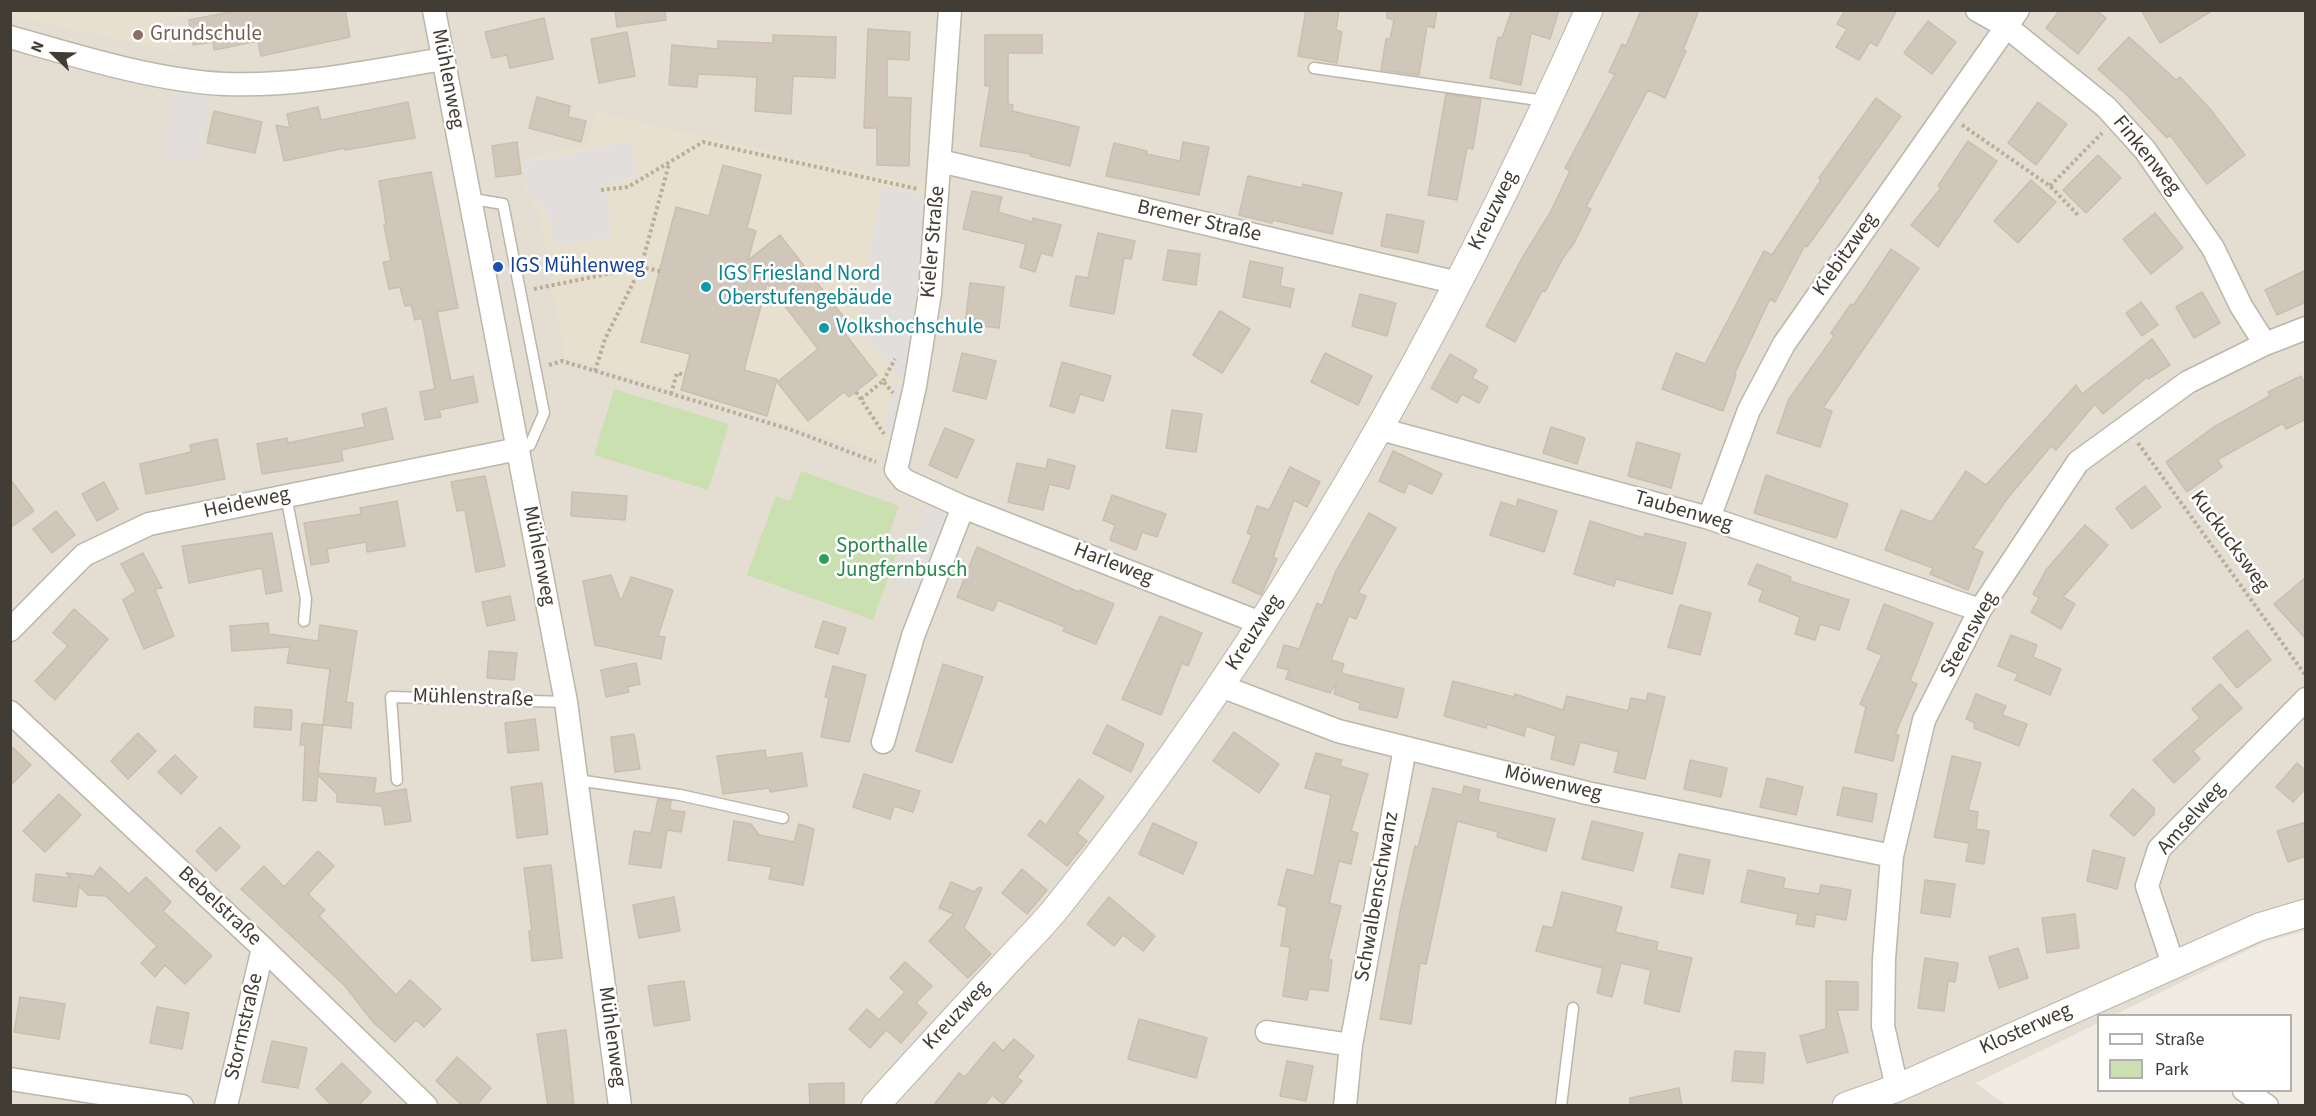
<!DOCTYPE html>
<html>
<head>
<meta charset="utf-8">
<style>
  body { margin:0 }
  #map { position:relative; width:2316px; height:1116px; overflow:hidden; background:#f0ece3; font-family:"Source Sans 3",sans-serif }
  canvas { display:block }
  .frame { position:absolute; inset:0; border:12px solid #413c34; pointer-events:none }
  .legend { position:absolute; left:2097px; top:1014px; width:195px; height:78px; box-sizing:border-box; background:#fff; border:2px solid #b3b1ae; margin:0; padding:8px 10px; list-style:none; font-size:18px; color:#413c34 }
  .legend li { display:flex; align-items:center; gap:12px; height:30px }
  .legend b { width:30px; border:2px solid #b3b1ae }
  .north { position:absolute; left:24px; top:24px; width:60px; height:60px; -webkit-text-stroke:4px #fff; paint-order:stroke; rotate:293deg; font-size:16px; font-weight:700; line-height:24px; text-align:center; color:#413c34 }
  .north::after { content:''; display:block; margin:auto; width:21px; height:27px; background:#413c34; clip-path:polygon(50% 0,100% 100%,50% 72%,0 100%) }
</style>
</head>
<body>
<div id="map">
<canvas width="2316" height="1116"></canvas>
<div class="frame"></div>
<ul class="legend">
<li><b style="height:8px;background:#fff"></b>Straße</li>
<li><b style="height:16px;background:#cbe0b0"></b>Park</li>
</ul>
<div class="north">N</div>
</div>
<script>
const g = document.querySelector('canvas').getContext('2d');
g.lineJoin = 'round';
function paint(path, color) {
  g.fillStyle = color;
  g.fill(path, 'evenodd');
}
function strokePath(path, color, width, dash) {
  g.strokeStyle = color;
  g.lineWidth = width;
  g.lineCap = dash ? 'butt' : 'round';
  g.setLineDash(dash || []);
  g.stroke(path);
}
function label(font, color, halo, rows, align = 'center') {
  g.font = font + ' "Source Sans 3",sans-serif';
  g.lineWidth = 5;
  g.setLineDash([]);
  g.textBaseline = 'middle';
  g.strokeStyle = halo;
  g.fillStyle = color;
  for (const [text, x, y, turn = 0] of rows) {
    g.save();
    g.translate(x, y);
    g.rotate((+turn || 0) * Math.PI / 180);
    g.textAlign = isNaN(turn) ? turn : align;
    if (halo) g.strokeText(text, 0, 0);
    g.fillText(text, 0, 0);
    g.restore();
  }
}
paint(new Path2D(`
  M187 10 2305 11V931L2262 943 2114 1015 2098 1016V1023L1976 1083 2006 1105 11 1106V15L177 51 164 19 186 14Z`), '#e3ddd2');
paint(new Path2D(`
  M11 10H187V11L186 13 164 20 178 51 11 15Z
  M596 112 934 188 924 282 892 456 565 357 539 213 525 191 521 159 587 145Z`), '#e8e0ce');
paint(new Path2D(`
  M614 389 729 424 708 490 594 455Z
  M801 471 899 506 888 537 901 542 873 620 747 575 776 496 790 501Z`), '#cbe0b0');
paint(new Path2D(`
  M176 82 212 89 199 163 163 157Z
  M631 141 637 178 604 185 613 236 555 247 548 214 527 191 523 163Z
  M881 186 929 196 904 384 859 329Z
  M895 379 904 390 893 440 884 427Z
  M926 505 953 516 923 592 895 581Z`), '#e1dedb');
const building = new Path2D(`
  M240 10H345L350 37 261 56 258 41 214 50 213 42 193 45 189 20Z
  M615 10H665L666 20 617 27Z
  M1306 10H1339L1336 30 1342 32 1337 63 1298 56Z
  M1387 10H1437L1434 28 1427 26 1419 75 1381 70 1386 39H1390L1394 20 1387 18Z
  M1512 10H1559L1550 39 1531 33 1521 85 1490 78 1498 37 1502 38Z
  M1641 10H1699L1683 50 1686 51 1665 98 1648 90 1586 207 1591 209 1574 243 1563 258 1545 292 1542 291 1515 342 1486 326 1522 258 1550 213 1570 171 1565 168 1615 74 1609 72 1622 44 1626 46Z
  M1845 10H1897L1877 46 1870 42 1859 60 1836 47 1847 29 1837 24Z
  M2060 10H2096L2106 18 2078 54 2046 28Z
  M2141 10H2213L2160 43Z
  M544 18 553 59 510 68 507 55 492 58 485 32Z
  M1928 21 1956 42 1932 74 1904 53Z
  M868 29 910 32 909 60 887 59V97L911 98 909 166 877 165V128H864Z
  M627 32 635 76 599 83 591 39Z
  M773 35 836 37 835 78 793 76 791 114 755 111 757 77 698 74 697 87 669 85 672 45 718 49V41L773 43Z
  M985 35H1042V53H1008V104L1013 105 1012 111 1079 127 1070 166 1030 156 1031 154 980 146 990 86H985Z
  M2129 37 2176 80 2180 77 2211 110 2245 155 2207 184 2170 135 2167 138 2125 93 2098 69Z
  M1446 94 1481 99 1473 149 1467 148 1457 200 1428 195Z
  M537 97 570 106 568 117 586 121 581 142 529 128Z
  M1876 98 1901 116 1807 247 1805 245 1775 302 1770 299 1734 375H1736L1723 411 1662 389 1676 353 1705 364 1764 251 1772 255 1821 180 1819 178Z
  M408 102 415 138 345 150V148L284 161 276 125 290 128 287 114 318 107 321 120Z
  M2038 102 2067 124 2036 165 2008 143Z
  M214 111 262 122 255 153 207 143Z
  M1968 141 1997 161 1938 247 1911 225 1941 188 1938 186Z
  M517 142 521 174 496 177 492 146Z
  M1183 142 1209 147 1199 195 1106 176 1114 143 1147 151 1146 154 1180 161Z
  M2098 155 2121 178 2086 213 2063 190Z
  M723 165 761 175 747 228 756 231 748 260 780 235 850 325 843 331 877 375 849 397 844 392 808 421 777 382 818 349 767 283 744 370 777 379 767 416 681 390 690 354 641 342 676 207 709 216Z
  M431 172 458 308 437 312 451 381 473 376 478 402 439 410 441 417 425 420 420 392 435 389 422 318 415 320 411 305 405 306 400 287 389 289 383 262 391 261 384 225 386 224 379 181Z
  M1248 176 1302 188 1303 184 1342 193 1332 234 1273 220 1272 223 1239 215Z
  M2031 180 2056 202 2018 243 1994 221Z
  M972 191 1002 197 998 212 1032 222 1033 218 1061 225 1052 256 1041 253 1035 272 1020 267 1026 244 963 229Z
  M2155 213 2183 248 2151 274 2123 239Z
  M1387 214 1424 221 1418 253 1381 246Z
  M1098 233 1135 241 1131 259 1124 258 1114 314 1070 306 1076 276 1088 278Z
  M1891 249 1919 268 1823 408 1832 411 1820 447 1777 433 1789 399 1834 336 1831 333 1851 304 1853 306Z
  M1168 250 1200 254 1196 285 1163 280Z
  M1250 261 1283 268 1280 286 1294 289 1290 307 1243 297Z
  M2306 270V302L2277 315 2265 290Z
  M970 283 1004 287 999 328 965 324Z
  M2202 292 2220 323 2194 338 2176 307Z
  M1360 294 1396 303 1387 336 1352 326Z
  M2141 302 2158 325 2142 336 2126 313Z
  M1220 311 1250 329 1222 373 1193 355Z
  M2152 339 2170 365 2148 379 2147 377 2103 414 2095 404 2056 450 2051 446 2007 499 1973 548 1983 552 1968 590 1930 574 1933 568 1885 550 1901 510 1932 522 1966 471 1986 485 2076 385 2082 394Z
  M962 353 996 361 986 399 953 391Z
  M1325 353 1372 376 1358 405 1311 382Z
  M1450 354 1477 370 1472 378 1488 387 1479 403 1462 394 1457 403 1431 388Z
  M1062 362 1111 376 1103 401 1080 394 1074 413 1050 406Z
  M2301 376 2306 386V419L2286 429 2283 423 2217 460 2222 467 2187 492 2166 462 2214 427 2270 396 2268 392Z
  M386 408 393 439 341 450 343 461 262 474 257 444 287 438 288 443 365 427 362 414Z
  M1172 410 1202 414 1196 452 1166 448Z
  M1551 427 1585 438 1577 464 1543 453Z
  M945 428 974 440 957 478 929 465Z
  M217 439 225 479 146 494 140 464 191 452 190 445Z
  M1637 442 1680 454 1671 488 1628 476Z
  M1393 451 1442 474 1432 494 1409 483 1404 493 1379 481Z
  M1048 459 1075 466 1069 489 1049 484 1043 510 1008 502 1017 463 1046 469Z
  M1290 467 1320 482 1307 507 1294 500 1273 557 1277 559 1261 595 1232 582 1252 535 1247 533 1257 506 1269 510Z
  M1766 475 1848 504 1836 538 1754 513Z
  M485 476 505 566 476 572 465 510 457 511 451 482Z
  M10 479 34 511 10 528Z
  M104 482 118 509 97 521 82 494Z
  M2145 486 2161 507 2132 529 2116 508Z
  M572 492 627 496 625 520 571 516Z
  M1112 495 1166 514 1157 537 1142 532 1136 550 1110 540 1115 525 1103 520Z
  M1518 499 1557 511 1544 552 1490 535 1501 502 1516 507Z
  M397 501 405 546 367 552 366 542 327 549 329 562 311 565 304 523 361 514 360 508Z
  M56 511 75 535 52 553 33 529Z
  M1369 513 1396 528 1358 593 1366 596 1356 619 1349 616 1331 660 1344 664 1341 673 1404 689 1397 718 1359 709 1360 703 1334 694 1337 682 1330 693 1286 679 1289 670 1277 667 1284 645 1299 649 1317 603 1322 606 1336 571Z
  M1590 521 1644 538 1645 533 1686 543 1672 594 1616 579 1614 586 1574 574Z
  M2085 525 2108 545 2063 597 2075 604 2061 629 2031 612 2039 598 2033 594 2046 570Z
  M272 533 282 591 266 594 262 568 189 583 182 546Z
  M977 547 1079 592 1080 590 1114 604 1096 644 1063 631 1065 627 998 600 993 611 957 597Z
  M143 553 162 588 155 589 174 636 144 649 123 600 136 591 121 564Z
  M1757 564 1791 577 1790 581 1849 600 1839 630 1820 624 1815 640 1795 634 1800 617 1759 601 1763 590 1748 584Z
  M611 575 621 601 631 577 673 590 658 636 665 637 661 659 595 645 583 581Z
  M2306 577V639L2274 604Z
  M510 596 515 620 487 626 482 602Z
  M1884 604 1933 623 1910 681 1917 684 1895 734 1899 735 1893 761 1855 752 1866 707 1860 704 1882 655 1867 649Z
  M1680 605 1711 613 1700 655 1668 647Z
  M74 609 108 639 55 700 35 681 68 646 53 633Z
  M1160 616 1202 633 1188 666 1182 663 1161 715 1122 699Z
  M823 621 846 628 838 654 815 647Z
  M268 623 269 634 318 641 320 625 357 631 346 702 353 703 351 728 323 725 330 669 287 663 290 647 232 651 230 626Z
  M2247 630 2271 660 2237 688 2213 658Z
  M2011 635 2037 645 2033 657 2061 669 2050 695 2015 680 2018 674 1998 666Z
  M489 651 517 653 514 680 487 678Z
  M636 663 640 684 627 687 629 692 606 697 601 670Z
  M943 664 983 677 952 763 916 751Z
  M833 666 866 675 849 742 821 737 829 698 825 697Z
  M1453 681 1514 697 1515 694 1563 710 1567 696 1628 711 1631 698 1646 701 1648 693 1665 697 1645 779 1614 772 1619 752 1580 742 1574 765 1551 759 1556 736 1526 726 1524 736 1487 724 1486 728 1444 716Z
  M2220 684 2242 708 2193 751 2200 759 2174 783 2153 760 2200 718 2192 709Z
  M1976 694 2006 706 2002 715 2027 724 2019 746 1974 728 1975 723 1966 719Z
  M255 707 292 710 291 730 254 727Z
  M535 719 539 750 508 753 505 723Z
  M302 723 323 725 318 773 376 778 374 794 406 789 411 821 385 825 382 806 337 802V794L318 775 316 801 303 800 305 745H300Z
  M1107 725 1144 744 1131 772 1093 753Z
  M1234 732 1279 764 1259 793 1213 761Z
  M138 733 156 751 128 779 111 761Z
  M634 734 640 769 615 772 611 737Z
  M10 745 31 765 10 786Z
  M765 750 766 758 802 753 807 786 770 792 769 788 723 794 717 756Z
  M1316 753 1342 760 1340 766 1368 774 1351 831 1358 833 1351 864 1339 861 1329 903 1341 906 1328 960H1332L1328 991 1309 989 1307 1000 1283 996 1290 947 1281 946 1287 907 1278 905 1287 869 1314 876 1331 795 1305 788Z
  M175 755 197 777 181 794 158 772Z
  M1952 756 1981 763 1968 810 1978 812 1976 829 1989 831 1984 864 1966 861 1969 843 1934 837Z
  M1690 760 1727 768 1721 797 1684 789Z
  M2297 763 2306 771V788L2293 802 2276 787Z
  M864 774 920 791 913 812 894 806 890 819 853 807Z
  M1767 778 1803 787 1796 815 1760 807Z
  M1079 779 1104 797 1077 833 1087 841 1067 866 1028 835 1040 820 1046 825Z
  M542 783 548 834 517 838 511 787Z
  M1464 786 1480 790 1478 800 1480 802 1555 819 1546 851 1497 837 1498 832 1457 821 1426 964 1420 963 1411 1024 1380 1019 1401 907 1415 846 1418 847 1433 788 1462 795Z
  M1843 787 1877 794 1872 822 1837 815Z
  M2133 789 2154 808V814L2134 836 2110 815Z
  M59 794 81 815 45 852 23 831Z
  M658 799 671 801 670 810 685 812 681 832 667 830 661 868 629 864 634 831 651 833Z
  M734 821 751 824 759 835 794 842 799 824 814 829 803 885 769 879 772 867 728 860Z
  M1592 821 1643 833 1633 871 1582 859Z
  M2306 822V856L2288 862 2277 831Z
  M1153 823 1197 843 1183 874 1139 854Z
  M220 827 240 847 216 871 196 851Z
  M2093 850 2125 858 2117 889 2087 881Z
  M318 851 334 866 308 894 325 910 319 916 396 995 410 980 441 1009 424 1027 416 1020 395 1042 372 1021 345 986 241 889 264 866 284 887Z
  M1679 854 1710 860 1703 894 1671 887Z
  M551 865 562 958 532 961 529 931H532L524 868Z
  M100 867 129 894 146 877 171 902 163 911 212 956 185 984 165 965 155 977 141 963 157 946 106 896 88 895 79 886 76 907 33 901 36 874 71 878 66 873 94 876Z
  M1022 869 1047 890 1027 914 1002 893Z
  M1748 870 1785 878 1783 888 1819 894 1821 885 1851 890 1846 920 1816 914 1814 927 1796 924 1798 914 1741 902Z
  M1925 880 1955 884 1950 917 1921 913Z
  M951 882 974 892 979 887 982 888 964 928 991 954 968 978 929 941 954 914 939 908Z
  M1562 892 1622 907 1615 932 1658 942 1656 950 1692 958 1679 1012 1644 1003 1651 970 1621 963 1612 997 1597 993 1603 968 1536 951 1543 926 1553 928Z
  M674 897 680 931 639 938 633 905Z
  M1109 897 1155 936 1143 951 1123 935 1114 946 1087 924Z
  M2075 914 2079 948 2047 953 2042 918Z
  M2018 948 2028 978 1999 988 1989 957Z
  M1925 958 1958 963 1955 982 1948 981 1944 1011 1918 1008Z
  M905 962 932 986 916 1003 927 1013 901 1043 886 1030 870 1048 849 1029 867 1009 879 1020 905 992 890 978Z
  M684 981 690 1020 654 1026 648 986Z
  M1826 981 1858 982V1010H1837L1848 1052 1807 1063 1800 1036 1826 1029Z
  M20 997 65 1004 59 1039 14 1032Z
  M157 1007 189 1013 182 1049 150 1043Z
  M1139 1019 1207 1038 1196 1078 1128 1059Z
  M566 1030 574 1106H548L537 1034Z
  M1014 1039 1034 1056 1017 1077 1022 1081 1003 1104 992 1095 984 1106H933L959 1073 965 1077 994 1042 1003 1051Z
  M272 1041 307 1048 298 1088 262 1082Z
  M1735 1051 1765 1053 1763 1083 1732 1081Z
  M457 1057 491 1088 476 1106H463L436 1081Z
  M1287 1061 1313 1066 1306 1101 1280 1096Z
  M342 1063 371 1092 358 1106H332L316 1089Z
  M844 1083V1106H810L809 1084Z
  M1679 1088 1682 1106H1630V1098Z`);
paint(building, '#d0c7ba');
strokePath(building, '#cabfae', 1.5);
const service = new Path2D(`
  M1314 68 1545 101
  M471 202 479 200 503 204 544 413 530 445 518 449
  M286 496 306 599 304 621
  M397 780 391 697 566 702
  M577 780 680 795 783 818
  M1561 1106 1573 1008`);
const minor = new Path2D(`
  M434 10 566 702 620 1106
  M950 10 930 293 915 386 896 470 904 480 963 507 1263 624
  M1977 10 2007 27 2106 107 2145 150 2213 248 2241 306 2265 344
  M10 37C76 56 157 81 225 84 298 87 371 71 443 59
  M940 161 1458 283
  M1380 429 1709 518 1980 610
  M1709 518 1749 410 1784 344 2018 10
  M10 630 84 555 149 524 518 449
  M1221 686 1338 731 1587 793 1892 856
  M10 712 263 948 426 1106
  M883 742 913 636 963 507
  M2173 964 2147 886 2159 849 2306 699
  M1267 1032 1351 1045 1405 748
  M10 1079 182 1106
  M1897 1088 1883 1026 1884 959 1892 856 1924 720 1980 610 2078 462 2188 382 2265 344 2306 328
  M2244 1090 2267 1106
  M226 1106 263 948
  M1345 1106 1351 1045`);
const tertiary = new Path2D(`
  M875 1106C915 1062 955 1018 996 974 1016 951 1039 930 1058 906 1277 634 1447 328 1589 10
  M1846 1106 1897 1088 2259 927 2306 913`);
strokePath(service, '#bdb6aa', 13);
strokePath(minor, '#bdb6aa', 25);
strokePath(tertiary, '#bdb6aa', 29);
strokePath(new Path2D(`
  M1962 125 2050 186 2078 215
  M2050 186 2102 133
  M601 190 628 187 703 142 918 189
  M534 289 641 267 660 271
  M549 365 562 361 789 429 876 462
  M595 371 605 339 641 267 669 164
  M883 381 895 359
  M856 392 884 434
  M671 394 677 373 685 375
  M861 399 883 381 893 393
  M2138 443 2306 676`), '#baae9a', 4, [3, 3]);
strokePath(service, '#fff', 10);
strokePath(minor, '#fff', 22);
strokePath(tertiary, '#fff', 27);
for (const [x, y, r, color] of [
  [138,35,6,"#8d6e63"],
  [498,267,6,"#1a4fb4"],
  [706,287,6,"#0f9aa8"],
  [824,328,6,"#0f9aa8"],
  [824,559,6,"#2e9e5b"]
]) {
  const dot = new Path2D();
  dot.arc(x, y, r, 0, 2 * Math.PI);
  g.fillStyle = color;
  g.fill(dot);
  strokePath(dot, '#fff', 2);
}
label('21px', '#785e54', '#fff', [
  ["Grundschule",150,35]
], 'left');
label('21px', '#413c34', '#fff', [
  ["Mühlenweg",447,79,79],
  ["Finkenweg",2146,156,51],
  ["Kreuzweg",1494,211,-64],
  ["Bremer Straße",1199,222,13],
  ["Kieler Straße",934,242,-85],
  ["Kiebitzweg",1846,255,-55],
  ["Heideweg",247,504,-12],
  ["Taubenweg",1683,512,16],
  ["Kuckucksweg",2229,542,54],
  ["Mühlenweg",538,556,79],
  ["Harleweg",1113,565,21],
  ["Kreuzweg",1255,633,-57],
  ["Steensweg",1970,635,-61],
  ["Mühlenstraße",473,699,2],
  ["Möwenweg",1553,784,13],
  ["Amselweg",2192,819,-48],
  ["Schwalbenschwanz",1378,897,-80],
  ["Bebelstraße",219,907,43],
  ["Kreuzweg",957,1016,-47],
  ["Stormstraße",245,1027,-77],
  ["Klosterweg",2026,1030,-24],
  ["Mühlenweg",611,1037,82]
]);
label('21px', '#164399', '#fff', [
  ["IGS Mühlenweg",510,267]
], 'left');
label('21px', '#0d838f', '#fff', [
  ["IGS Friesland Nord",718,275],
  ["Oberstufengebäude",718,299],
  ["Volkshochschule",836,328]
], 'left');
label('21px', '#27864d', '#fff', [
  ["Sporthalle",836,547],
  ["Jungfernbusch",836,571]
], 'left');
</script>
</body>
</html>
